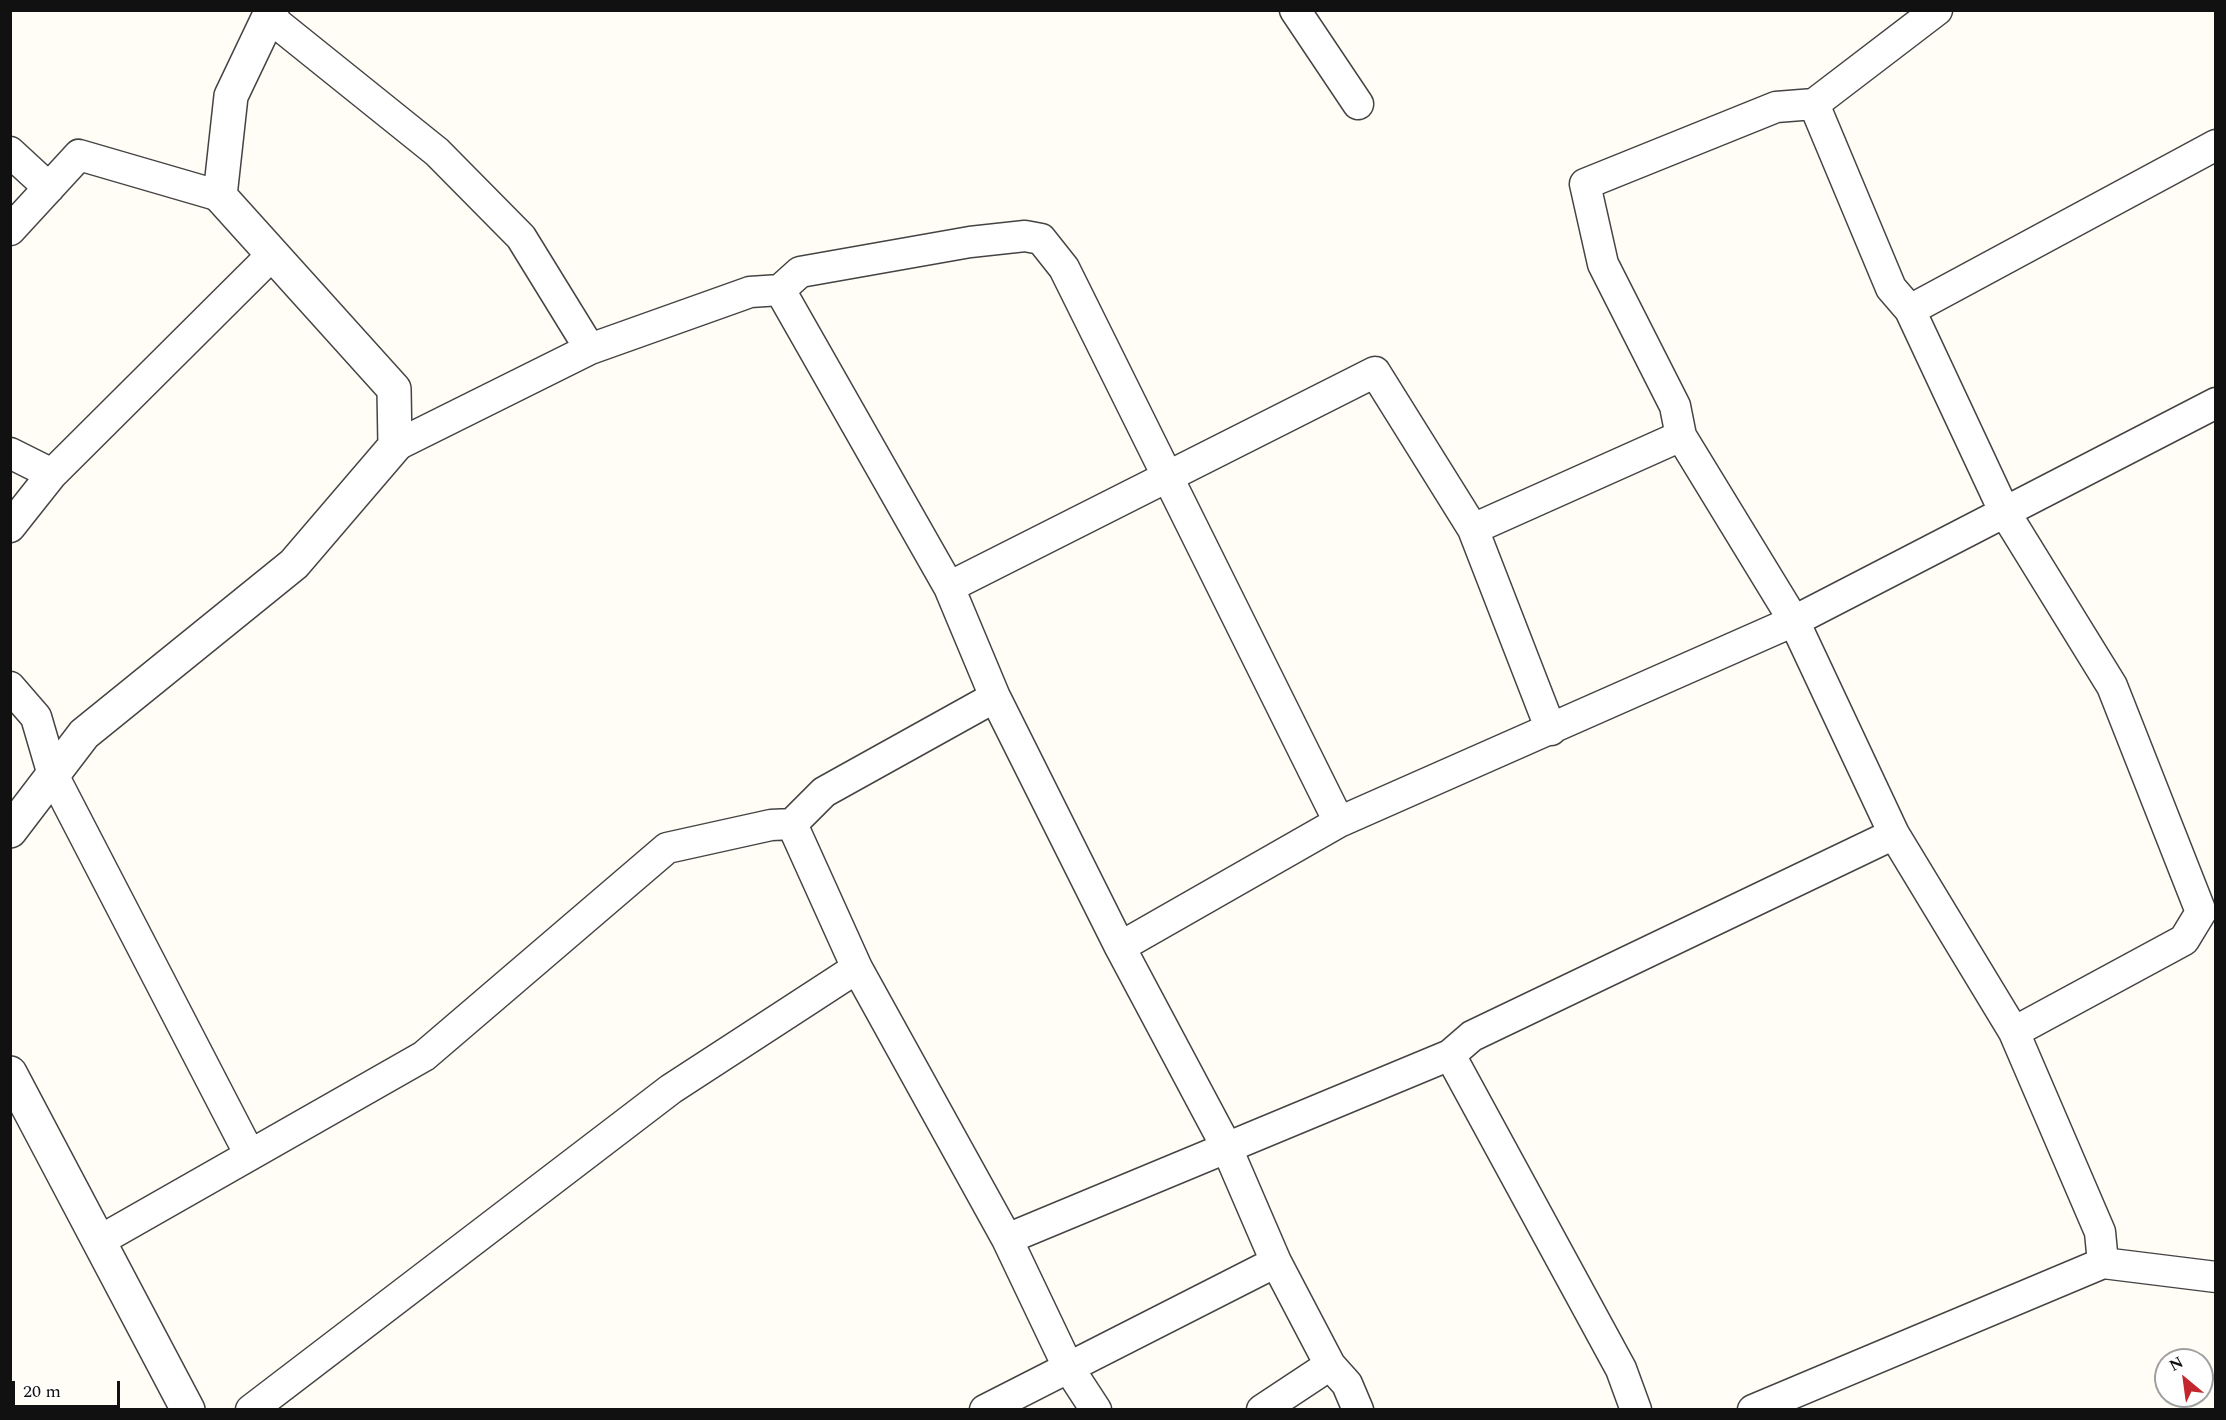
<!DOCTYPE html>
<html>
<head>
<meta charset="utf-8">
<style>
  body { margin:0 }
  #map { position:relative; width:2226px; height:1420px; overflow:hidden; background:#fffdf5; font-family:Spectral,serif }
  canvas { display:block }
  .frame { position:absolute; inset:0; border:12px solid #111; pointer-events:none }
  .north { position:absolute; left:2154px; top:1348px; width:60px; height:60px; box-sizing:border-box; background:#fff; border:2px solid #a0a0a0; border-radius:50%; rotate:331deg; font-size:16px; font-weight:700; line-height:24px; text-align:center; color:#111 }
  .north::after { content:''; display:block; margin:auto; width:21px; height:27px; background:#c4262e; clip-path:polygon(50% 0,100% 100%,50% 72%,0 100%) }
  .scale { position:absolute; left:12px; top:1381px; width:108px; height:27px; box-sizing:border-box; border:3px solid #111; border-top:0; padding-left:8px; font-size:18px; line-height:21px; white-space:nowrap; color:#111; -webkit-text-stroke:4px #fff; paint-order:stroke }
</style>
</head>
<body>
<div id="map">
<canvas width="2226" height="1420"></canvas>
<div class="frame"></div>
<div class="north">N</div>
<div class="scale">20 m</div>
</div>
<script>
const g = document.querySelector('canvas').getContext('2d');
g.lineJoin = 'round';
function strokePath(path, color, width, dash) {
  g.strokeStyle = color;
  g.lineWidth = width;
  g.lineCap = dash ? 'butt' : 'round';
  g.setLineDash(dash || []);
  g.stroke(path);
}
const minor = new Path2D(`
  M1295 10 1358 104
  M1937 10 1814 104 1891 288 1910 310 2004 511 2112 686 2201 912 2184 940 2014 1032
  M269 17 437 152 521 237 590 349
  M1814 104 1776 107 1585 184 1603 264 1675 406 1681 436 1794 621 1894 834 2014 1032 2100 1232 2103 1263
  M10 152 49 188
  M10 230 79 155 220 196
  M780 290 949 587 995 697 1120 947 1226 1146 1276 1262 1330 1365 1347 1384 1358 1410
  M1910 310 2216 145
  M395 446 590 349 750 292 780 290 800 272 970 242 1025 236 1041 239 1064 268 1339 822
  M10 453 52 474 272 255
  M10 527 52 474
  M1473 529 1681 436
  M949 587 1375 372 1473 529 1551 730
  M10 687 36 717 53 775 250 1155
  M792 824 857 968 1007 1239 1068 1367 1096 1410
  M1120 947 1339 822 1794 621 2216 403
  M1450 1055 1621 1369 1636 1410
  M1007 1239 1450 1055 1472 1036 1894 834
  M99 1241 424 1056 667 848 771 825 792 824 824 792 995 697
  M251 1410 671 1089 857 968
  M985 1410 1276 1262
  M1262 1410 1330 1365
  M1753 1410 2103 1263 2216 1277`);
const tertiary = new Path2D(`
  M10 831 84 734 294 564 395 446 394 389 220 196 231 96 272 10
  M10 1073 188 1410`);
strokePath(minor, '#444', 33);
strokePath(tertiary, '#444', 36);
strokePath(minor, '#fff', 30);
strokePath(tertiary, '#fff', 33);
</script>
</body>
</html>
